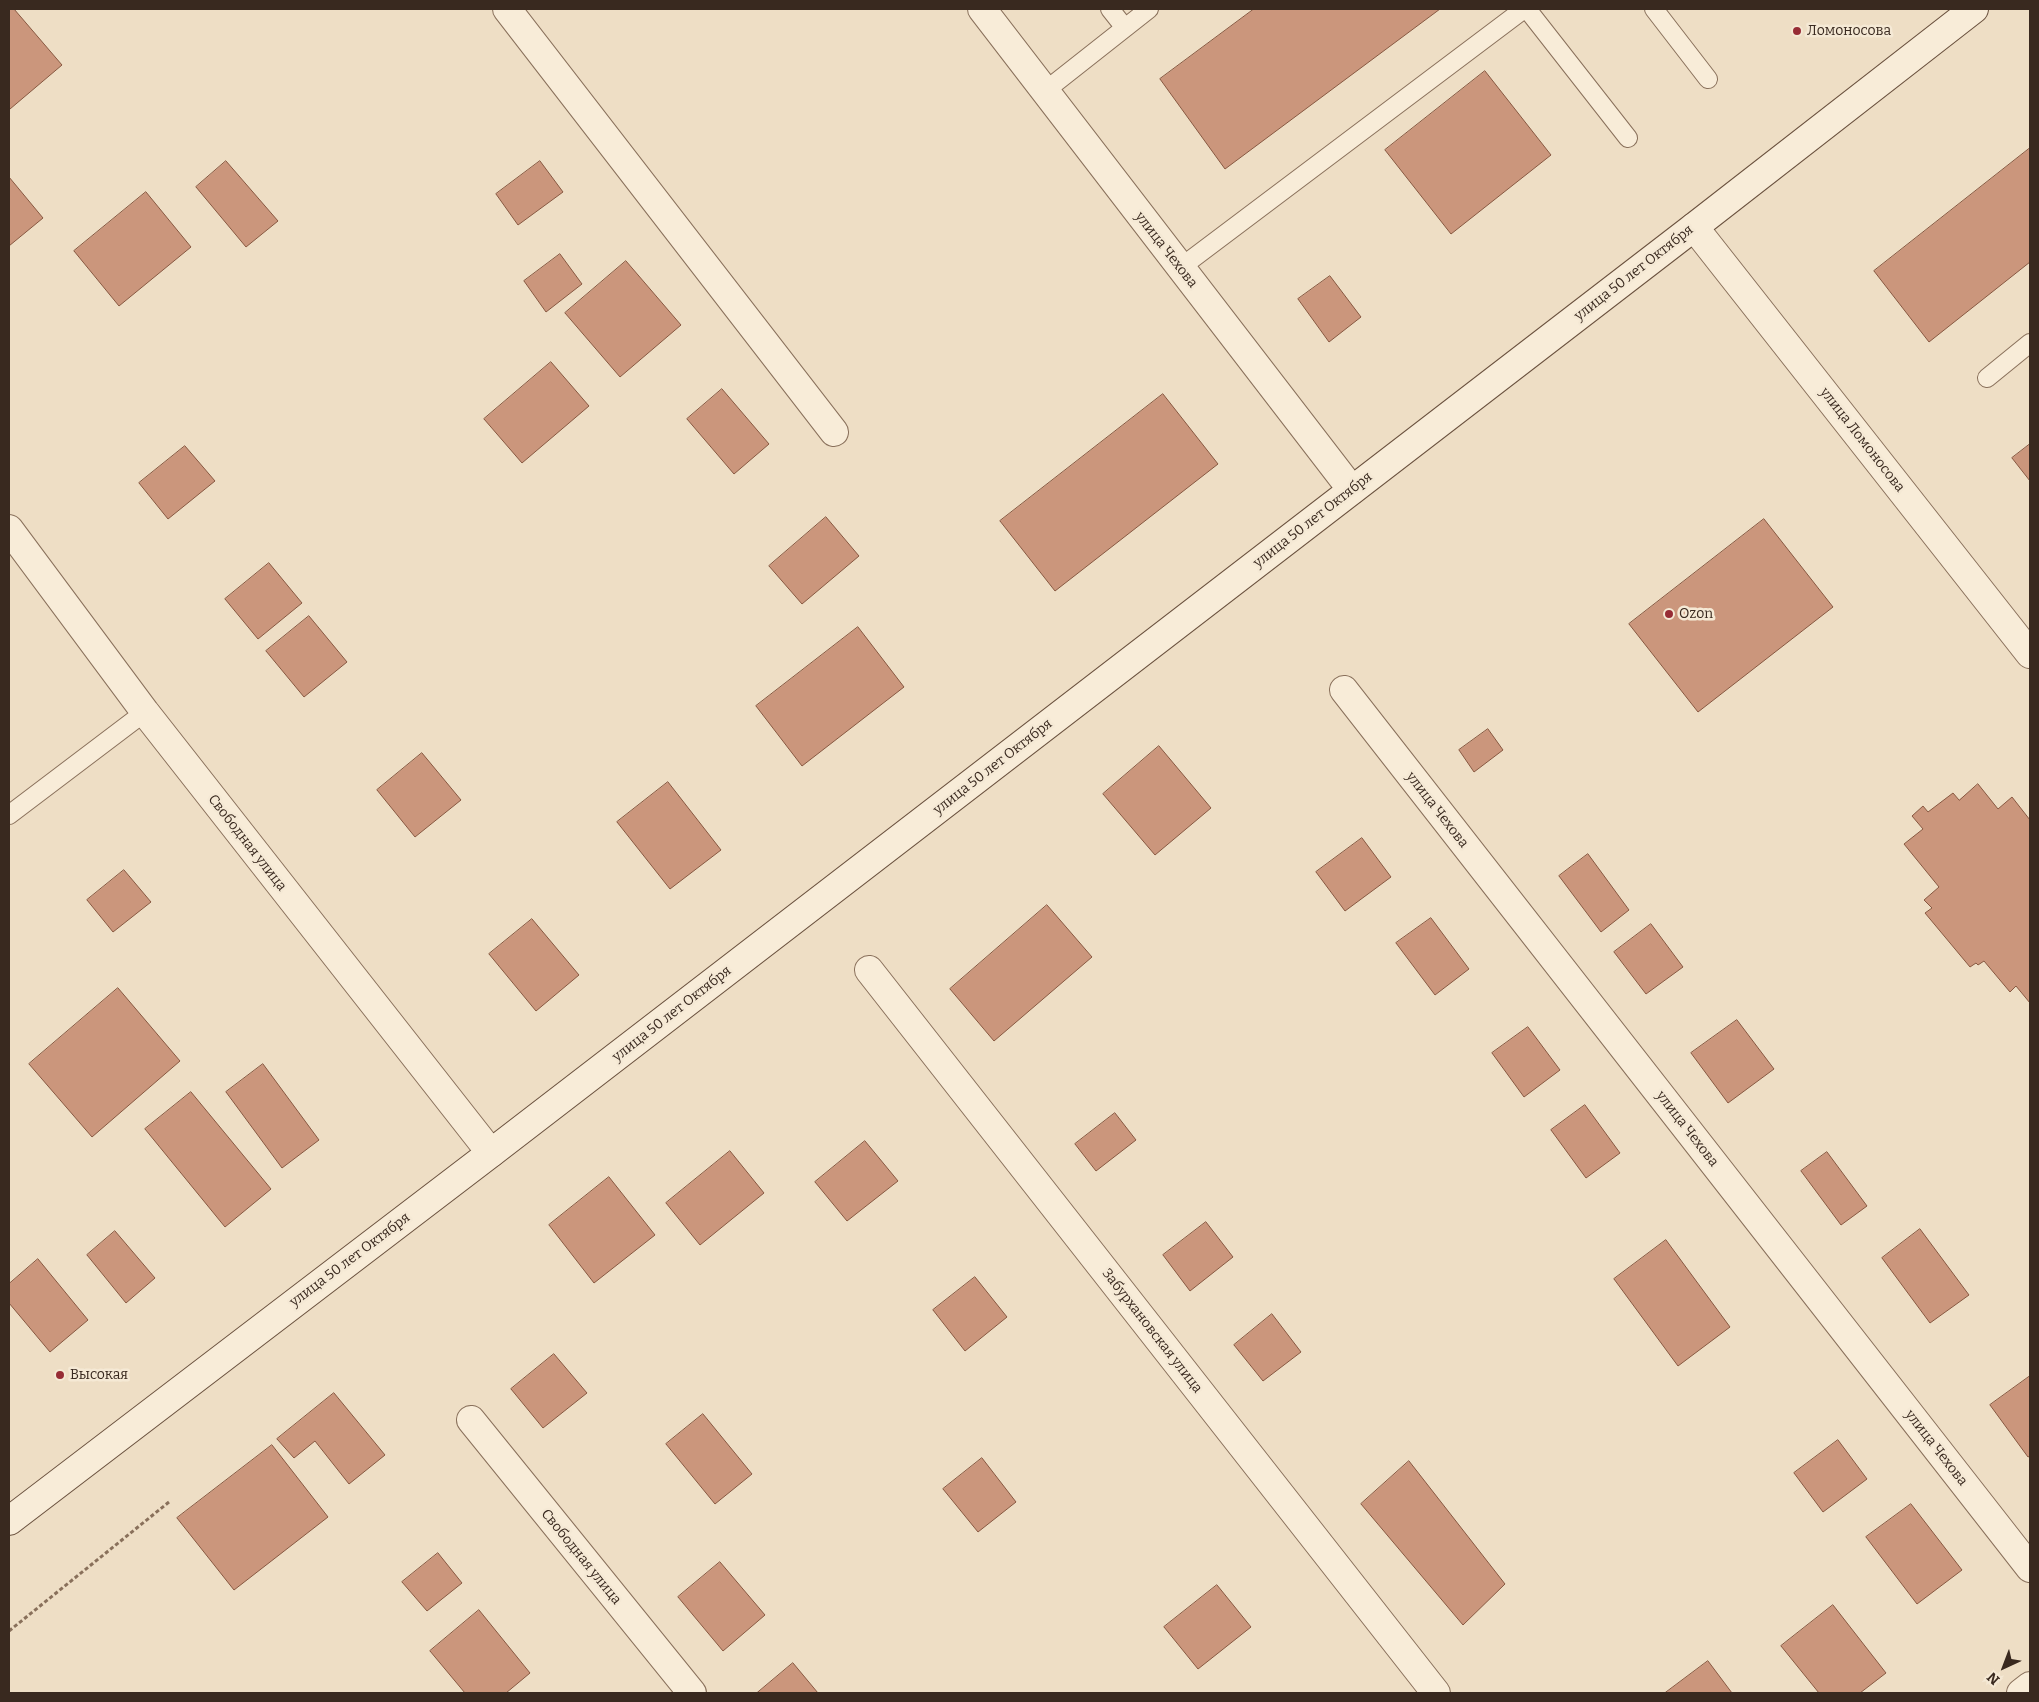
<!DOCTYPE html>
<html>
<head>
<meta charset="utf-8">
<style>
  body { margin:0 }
  #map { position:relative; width:2039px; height:1702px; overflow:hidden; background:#eedec5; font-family:Bitter,serif }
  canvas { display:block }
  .frame { position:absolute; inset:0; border:10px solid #39291f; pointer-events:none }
  .north { position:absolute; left:1979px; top:1642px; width:50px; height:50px; -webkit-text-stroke:4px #f5e9d5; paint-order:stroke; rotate:223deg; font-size:14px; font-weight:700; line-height:20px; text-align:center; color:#39291f }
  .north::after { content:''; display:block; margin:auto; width:18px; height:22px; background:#39291f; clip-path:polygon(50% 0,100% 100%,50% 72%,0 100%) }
</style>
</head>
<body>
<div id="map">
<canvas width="2039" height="1702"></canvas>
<div class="frame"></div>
<div class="north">N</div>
</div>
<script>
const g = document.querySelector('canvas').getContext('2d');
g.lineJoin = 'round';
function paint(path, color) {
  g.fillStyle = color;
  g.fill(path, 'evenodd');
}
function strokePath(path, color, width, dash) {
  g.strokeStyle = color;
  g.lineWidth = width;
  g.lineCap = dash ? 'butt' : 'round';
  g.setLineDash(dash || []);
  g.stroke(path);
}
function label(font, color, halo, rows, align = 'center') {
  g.font = font + ' Bitter,serif';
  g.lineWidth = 5;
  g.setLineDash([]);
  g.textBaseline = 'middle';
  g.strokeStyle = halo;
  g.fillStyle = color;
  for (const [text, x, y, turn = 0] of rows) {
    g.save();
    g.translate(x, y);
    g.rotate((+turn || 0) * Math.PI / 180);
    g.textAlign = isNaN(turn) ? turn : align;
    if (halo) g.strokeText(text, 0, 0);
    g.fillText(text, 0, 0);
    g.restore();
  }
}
const building = new Path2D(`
  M9 9H14L62 65 10 109 9 107Z
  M1254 9H1440L1225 169 1160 79Z
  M1485 71 1551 155 1451 234 1385 150Z
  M2030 148V262L1929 342 1874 271Z
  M226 161 278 221 246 247 196 187Z
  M540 161 563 192 518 225 496 194Z
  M9 177 43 218 9 246Z
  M146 192 191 247 119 306 74 251Z
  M560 254 582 284 546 312 524 281Z
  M626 261 681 325 620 377 565 313Z
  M1330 276 1361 317 1329 342 1298 299Z
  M551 362 589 406 522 463 484 419Z
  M722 389 769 444 734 474 687 419Z
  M1163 394 1218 464 1055 591 1000 521Z
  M2030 444V481L2012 458Z
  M185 446 215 481 168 519 139 483Z
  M826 517 859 556 802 604 769 566Z
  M1764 519 1833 607 1698 712 1629 624Z
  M269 563 302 603 258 639 225 599Z
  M309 616 347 662 304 697 266 651Z
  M858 627 904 687 802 766 756 706Z
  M1488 729 1503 750 1474 772 1459 750Z
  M1159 746 1211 808 1155 855 1103 794Z
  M422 753 461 800 415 837 377 790Z
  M668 782 721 850 670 889 617 822Z
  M1978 784 1998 809 2012 797 2030 820V1003L2016 986 2010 992 1984 961 1978 965 1976 963 1970 967 1925 913 1932 908 1924 900 1939 887 1904 844 1923 829 1912 816 1923 806 1928 812 1953 793 1959 800Z
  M1362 838 1391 877 1345 911 1316 872Z
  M1588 854 1629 910 1601 932 1559 876Z
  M124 870 151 902 113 932 87 900Z
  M1047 905 1092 957 994 1041 950 989Z
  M1431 918 1469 969 1435 995 1396 943Z
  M532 919 579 975 536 1011 489 954Z
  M1651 924 1683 967 1646 994 1614 952Z
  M118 988 180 1061 92 1137 29 1064Z
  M1737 1020 1774 1069 1728 1103 1691 1053Z
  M1528 1027 1560 1070 1524 1097 1492 1053Z
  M263 1064 319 1140 282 1168 226 1092Z
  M191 1092 271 1189 225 1227 145 1129Z
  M1585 1105 1620 1153 1586 1178 1551 1130Z
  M1115 1113 1136 1140 1096 1171 1075 1144Z
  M865 1141 898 1181 847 1221 815 1182Z
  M730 1151 764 1193 700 1245 666 1203Z
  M1827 1152 1867 1206 1841 1225 1801 1171Z
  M609 1177 655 1235 594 1283 549 1225Z
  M1206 1222 1233 1257 1190 1291 1163 1255Z
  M1920 1229 1969 1295 1930 1323 1882 1258Z
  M115 1231 155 1278 126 1303 87 1255Z
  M1666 1240 1730 1327 1678 1366 1614 1279Z
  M38 1259 88 1320 50 1352 9 1303V1284Z
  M975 1277 1007 1317 965 1351 933 1310Z
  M1272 1314 1301 1352 1263 1381 1234 1345Z
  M554 1354 587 1393 543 1428 511 1389Z
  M2030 1376V1456L2028 1457 1990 1405Z
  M334 1393 385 1455 349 1484 315 1441 294 1458 277 1439Z
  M703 1414 752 1474 715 1504 666 1444Z
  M1838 1440 1867 1479 1823 1512 1794 1473Z
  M272 1445 328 1517 234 1590 177 1518Z
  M982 1458 1016 1502 978 1532 943 1489Z
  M1409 1461 1505 1584 1463 1625 1361 1504Z
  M1911 1504 1962 1570 1917 1604 1866 1537Z
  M438 1553 462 1583 427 1611 402 1582Z
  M720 1562 765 1615 723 1651 678 1597Z
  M1217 1585 1251 1627 1198 1669 1164 1627Z
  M1833 1605 1886 1673 1860 1693H1819L1781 1646Z
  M479 1610 530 1673 506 1693H465L430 1651Z
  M1708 1661 1732 1693H1665Z
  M793 1663 818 1693H757Z`);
paint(building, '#cb967c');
strokePath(building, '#875841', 1);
const service = new Path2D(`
  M1110 9 1125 28
  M1527 9 1628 138
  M1654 9 1708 79
  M1045 91 1149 9
  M1180 268 1524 9
  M1987 378 2030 343
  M9 815 145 712`);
const minor = new Path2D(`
  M507 9 834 432
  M982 9 1352 490
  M9 529 145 712 491 1153
  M1344 690 2030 1568
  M869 970 1436 1693
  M471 1420 692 1693
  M2021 1693 2030 1686`);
const tertiary = new Path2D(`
  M1694 227 2030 654`);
const secondary = new Path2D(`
  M9 1521 491 1153 1694 227 1974 9`);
strokePath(service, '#89705b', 20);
strokePath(minor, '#89705b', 30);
strokePath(tertiary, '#89705b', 30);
strokePath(secondary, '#6a513e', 30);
strokePath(new Path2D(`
  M9 1631 169 1502`), '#89705b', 3, [4, 2.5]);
strokePath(service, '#f8ecd8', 18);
strokePath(minor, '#f8ecd8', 28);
strokePath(tertiary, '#f8ecd8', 28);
strokePath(secondary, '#f8ecd8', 28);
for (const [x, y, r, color] of [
  [1797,31,5,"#972c35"],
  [1669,614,5,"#972c35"],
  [60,1375,5,"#972c35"]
]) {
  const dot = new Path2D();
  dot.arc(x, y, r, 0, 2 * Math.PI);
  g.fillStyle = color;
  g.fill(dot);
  strokePath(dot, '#f5e9d5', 2);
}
label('14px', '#39291f', '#f5e9d5', [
  ["Ломоносова",1807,31],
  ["Ozon",1679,614],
  ["Высокая",70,1375]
], 'left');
label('14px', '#39291f', '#f5e9d5', [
  ["улица Чехова",1166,250,52],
  ["улица 50 лет Октября",1634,273,-38],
  ["улица Ломоносова",1862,440,52],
  ["улица 50 лет Октября",1313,520,-38],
  ["улица 50 лет Октября",993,767,-38],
  ["улица Чехова",1437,810,52],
  ["Свободная улица",247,843,52],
  ["улица 50 лет Октября",672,1014,-38],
  ["улица Чехова",1687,1129,52],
  ["улица 50 лет Октября",350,1260,-37],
  ["Забурхановская улица",1152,1331,52],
  ["улица Чехова",1936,1448,52],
  ["Свободная улица",581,1557,51]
]);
</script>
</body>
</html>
